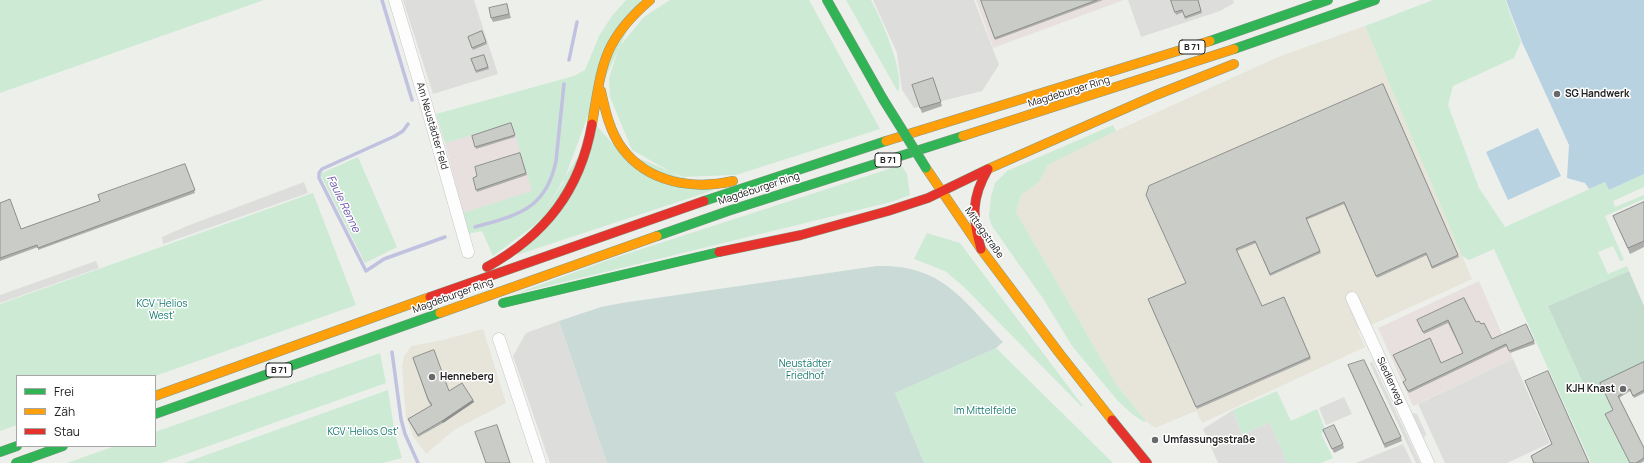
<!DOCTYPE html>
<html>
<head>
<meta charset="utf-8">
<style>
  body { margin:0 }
  #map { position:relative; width:1644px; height:463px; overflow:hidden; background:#edefeb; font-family:Manrope,sans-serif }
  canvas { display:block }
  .legend { position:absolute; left:16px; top:375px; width:140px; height:72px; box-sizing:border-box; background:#fff; border:1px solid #a6a6a6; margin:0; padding:5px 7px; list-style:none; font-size:12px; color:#212121 }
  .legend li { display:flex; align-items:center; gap:8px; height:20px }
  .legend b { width:20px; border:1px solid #a6a6a6 }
</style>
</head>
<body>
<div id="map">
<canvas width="1644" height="463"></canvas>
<ul class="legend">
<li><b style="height:5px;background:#30b455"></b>Frei</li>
<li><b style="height:5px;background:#ff9f0a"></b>Zäh</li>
<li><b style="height:5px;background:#e5322d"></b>Stau</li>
</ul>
</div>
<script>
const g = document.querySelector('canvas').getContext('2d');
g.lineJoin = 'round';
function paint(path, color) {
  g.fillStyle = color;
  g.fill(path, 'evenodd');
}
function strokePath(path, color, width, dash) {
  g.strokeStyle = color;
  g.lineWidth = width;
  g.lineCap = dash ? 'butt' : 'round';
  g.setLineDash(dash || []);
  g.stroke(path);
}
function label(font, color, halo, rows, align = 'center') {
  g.font = font + ' Manrope,sans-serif';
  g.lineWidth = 3;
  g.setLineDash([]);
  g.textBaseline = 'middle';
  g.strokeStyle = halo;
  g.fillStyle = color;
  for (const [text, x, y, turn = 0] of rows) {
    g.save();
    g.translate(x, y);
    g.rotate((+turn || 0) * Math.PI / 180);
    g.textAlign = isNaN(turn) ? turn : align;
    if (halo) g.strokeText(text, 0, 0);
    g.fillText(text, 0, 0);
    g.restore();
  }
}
paint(new Path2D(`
  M403 0H474L498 74 433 94Z
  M873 0H974L999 65 982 91 914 108 902 90 897 53Z
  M1128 0H1233L1234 3 1220 11 1141 37Z
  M304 182 308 193 163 244 162 237 187 226Z
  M96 261 99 268 0 303V295Z
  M559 321 607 463H550L513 356 526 333Z
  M1513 359 1550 443 1507 463H1445L1418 404Z
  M1372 361 1420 463H1416L1370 364Z
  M1344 397 1352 414 1326 425 1319 408Z
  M1233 410 1242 435 1270 422 1287 463H1218L1203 429Z
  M1412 413 1417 414 1426 434 1424 438Z
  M1403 444 1412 463H1356Z`), '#dddedc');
paint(new Path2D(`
  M1365 26 1472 279 1358 331 1365 347 1202 423 1196 411 1155 428 1146 421 1116 384 1016 212 1021 195 1039 182 1048 165 1116 131 1278 57Z
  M483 329 506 403 454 430 426 454 413 436 406 416 402 367 404 356 411 346 443 340Z`), '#e7e5da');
paint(new Path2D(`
  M976 0H1124L993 48Z
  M512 122 533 192 463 213 445 143Z
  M1479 281 1513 359 1413 406 1378 328Z`), '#e7e0df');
paint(new Path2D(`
  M0 0H264L0 93Z
  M626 0H641L587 118 563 183 535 225 493 256 482 231 467 234 463 213 532 191 512 123 445 143 436 114 574 76 585 70 599 36 612 16Z
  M670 0H809L880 129 736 175 680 177 632 150 610 97 609 78 619 47 644 17Z
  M846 0H871C880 17 906 74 898 92Z
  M1433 0H1505L1521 42 1514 58 1453 86 1448 105 1479 188 1505 227 1605 182 1609 190 1644 174V187L1613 201 1615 207 1644 195V199L1605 216 1624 260 1620 261 1613 246 1598 252 1608 274 1627 266 1629 271 1548 306 1587 392 1601 385 1614 412 1606 417 1630 463H1591L1494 249 1469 260 1462 256 1365 26Z
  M1113 125 1116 131 1048 165 1039 182 1021 195 1016 212 1116 384 1146 421 1144 422 1132 414 1118 401 1072 346 1044 300 992 226 989 217 991 196 995 183 1007 171Z
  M597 126 617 149 714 190 517 255Z
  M358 157 397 247 365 263 320 174Z
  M901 165 907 174 910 195 891 202 515 294 614 258Z
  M313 193 356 305 155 376H17V425L0 431V304Z
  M927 233 960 243 1083 406H1081L964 287 945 271 914 259Z
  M996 348 1113 463H924L895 393Z
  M380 353 386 383 161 463H67L115 446H155V432Z
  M388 390 395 434 402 458 382 463H184Z
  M1277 391 1291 421 1317 409 1325 429 1321 434 1333 458 1321 463H1287L1270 422 1242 435 1233 410Z`), '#cdead5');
paint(new Path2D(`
  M1629 271 1644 306V365L1587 392 1548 306Z`), '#c3dcce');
paint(new Path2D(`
  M877 266C942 264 963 300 1003 342L996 348 895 393 924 463H607L559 321 601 307 622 303Z`), '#c9dad7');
paint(new Path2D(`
  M1506 0H1644V174L1609 190 1605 182 1589 189 1585 183 1567 178 1569 145 1522 42Z
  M1538 128 1561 176 1508 200 1486 152Z`), '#b8d2e1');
strokePath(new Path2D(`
  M382 0 412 100
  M569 60 577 22
  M408 124 403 131 395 136 322 169 319 173V178L366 271 384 259 445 237
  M475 227C517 215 546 210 556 161L564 84
  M392 352 401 419 405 434 418 463`), '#c1c1e0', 3.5);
const street = new Path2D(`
  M395 0 428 111 468 252
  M1352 298 1428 463
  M499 339 540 463`);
const fast = new Path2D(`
  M827 0 883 99
  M1210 41 1328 0
  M1234 49 1375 0
  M704 201 886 141
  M657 236 728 211 963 136
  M503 303 719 252
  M155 414 440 313
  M0 452 17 446
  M16 463 63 446`);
const slow = new Path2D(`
  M601 91C605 110 610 132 622 148 648 183 693 190 733 181
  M592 124C602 66 602 41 650 0
  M963 136 1234 49
  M886 141 1210 41
  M926 168 981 249 1060 354 1112 420
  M988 169 1156 95 1234 64
  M440 313 657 236
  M155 396 430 297`);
const jam = new Path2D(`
  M981 249C972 218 971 198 988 169
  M719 252 801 235 888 211 928 198 988 169
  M487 267C545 235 580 191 592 124
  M430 297 704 201
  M1112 420 1147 463`);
strokePath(street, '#c5c6c4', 13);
strokePath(fast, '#869984', 10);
strokePath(slow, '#869984', 10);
strokePath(jam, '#869984', 10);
strokePath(street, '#fcfdfc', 12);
strokePath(fast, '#30b455', 9);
strokePath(slow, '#ff9f0a', 9);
strokePath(jam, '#e5322d', 9);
const fastBridge = new Path2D(`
  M883 99 926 168`);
strokePath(fastBridge, '#869984', 10, []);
strokePath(fastBridge, '#30b455', 9);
paint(new Path2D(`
  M981 0H1103L995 40Z
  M1171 0H1198L1202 13 1185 19 1183 12 1176 15Z
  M508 8 511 18 493 22 491 18Z
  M482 31 487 44 473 50 468 37Z
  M484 55 489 69 476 73 471 59Z
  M933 78 942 106 922 113 920 108Z
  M1383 84 1459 257 1432 269 1427 255 1377 278 1344 204 1306 220 1321 253 1270 276 1256 243 1237 251 1262 306 1284 297 1311 359 1197 409 1148 299 1185 283Z
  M511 123 515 137 476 149 472 136Z
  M520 153 527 175 477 192 473 178 477 176Z
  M185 164 195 193 38 250V247L0 261V203L21 229 100 201Z
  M1644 202V247L1630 254 1613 216Z
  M1464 298 1476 322 1481 324 1492 339 1534 341 1535 344 1510 353 1507 346 1409 393 1403 382 1463 353 1448 323 1424 334 1418 323Z
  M413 358 449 391 473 400 474 402 443 423 418 437 408 419 431 406 428 401Z
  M1644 362V393L1634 398 1630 391 1619 398 1644 448V461L1641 463H1630L1613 410 1600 383Z
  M1348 365 1401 437 1402 441 1385 448Z
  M1525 381 1589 463H1533L1531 456 1552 444Z
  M1323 430 1343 444 1344 448 1334 453Z`), '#aeafac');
paint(new Path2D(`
  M473 400 474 402 443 423 442 421Z`), '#8d8f8c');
const building = new Path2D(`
  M981 0H1097L995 38Z
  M1171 0H1198L1201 11 1185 17 1182 10 1175 12Z
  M507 4 509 14 491 18 489 8Z
  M482 31 486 42 472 48 468 37Z
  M484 55 488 67 476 71 471 59Z
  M933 78 941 102 920 108 912 85Z
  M1383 84 1458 255 1432 267 1426 253 1376 276 1344 202 1306 218 1320 251 1270 274 1255 241 1236 249 1262 306 1284 297 1310 357 1196 407 1148 299 1186 283 1146 195 1149 186Z
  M511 123 515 135 475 147 472 136Z
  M520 153 526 173 476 190 473 178 477 176 475 167Z
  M185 164 195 190 38 248 37 245 0 258V203L10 199 21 229 100 201 98 195Z
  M1644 202V241L1628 248 1613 216Z
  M1464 298 1476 322 1479 321 1481 324 1484 323 1492 339 1526 324 1534 341 1509 351 1506 344 1408 391 1403 382 1406 380 1393 355 1430 338 1441 363 1463 353 1448 320 1423 332 1417 320Z
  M434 350 449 391 462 383 473 400 442 421 418 435 408 419 432 405 428 399 413 358Z
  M1364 360 1401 437 1384 444 1348 365Z
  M1644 362V390L1633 396 1630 389 1618 396 1644 448V458L1636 463H1630L1605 414 1613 410 1600 383Z
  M1548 371 1589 463H1534L1531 456 1552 444 1525 381Z
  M497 425 510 463H486L475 432Z
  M1334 425 1343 444 1332 449 1323 430Z`);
paint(building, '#caccc8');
strokePath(building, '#8d8f8c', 1);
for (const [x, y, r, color] of [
  [1557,94,4,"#686968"],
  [432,377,4,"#686968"],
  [1623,389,4,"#686968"],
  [1155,440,4,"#686968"]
]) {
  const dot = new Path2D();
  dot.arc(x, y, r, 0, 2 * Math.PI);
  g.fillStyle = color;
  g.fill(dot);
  strokePath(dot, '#fff', 1.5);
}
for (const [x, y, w] of [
  [1192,47,26],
  [888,160,26],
  [279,370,26]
]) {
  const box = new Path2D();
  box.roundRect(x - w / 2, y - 7, w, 14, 3);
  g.fillStyle = '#fff';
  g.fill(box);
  strokePath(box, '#212121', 1);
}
label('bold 9px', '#212121', null, [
  ["B 71",1192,47],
  ["B 71",888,160],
  ["B 71",279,370]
]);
label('10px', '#212121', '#fff', [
  ["Magdeburger Ring",1069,92,-17],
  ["Am Neustädter Feld",432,126,74],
  ["Magdeburger Ring",759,189,-18],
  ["Mittagstraße",984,233,55],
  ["Magdeburger Ring",453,296,-20],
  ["Siedlerweg",1390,381,65]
]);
label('bold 10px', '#212121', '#fff', [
  ["SG Handwerk",1565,94],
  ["Henneberg",440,377],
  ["KJH Knast",1615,389,"right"],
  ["Umfassungsstraße",1163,440]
], 'left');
label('10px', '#157a6e', '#fff', [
  ["KGV 'Helios",162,304],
  ["West'",162,316],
  ["Neustädter",805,364],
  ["Friedhof",805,376],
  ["Im Mittelfelde",985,411],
  ["KGV 'Helios Ost'",363,432]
]);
label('italic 11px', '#6e54ab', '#fff', [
  ["Faule Renne",343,204,64]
]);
</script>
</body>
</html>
